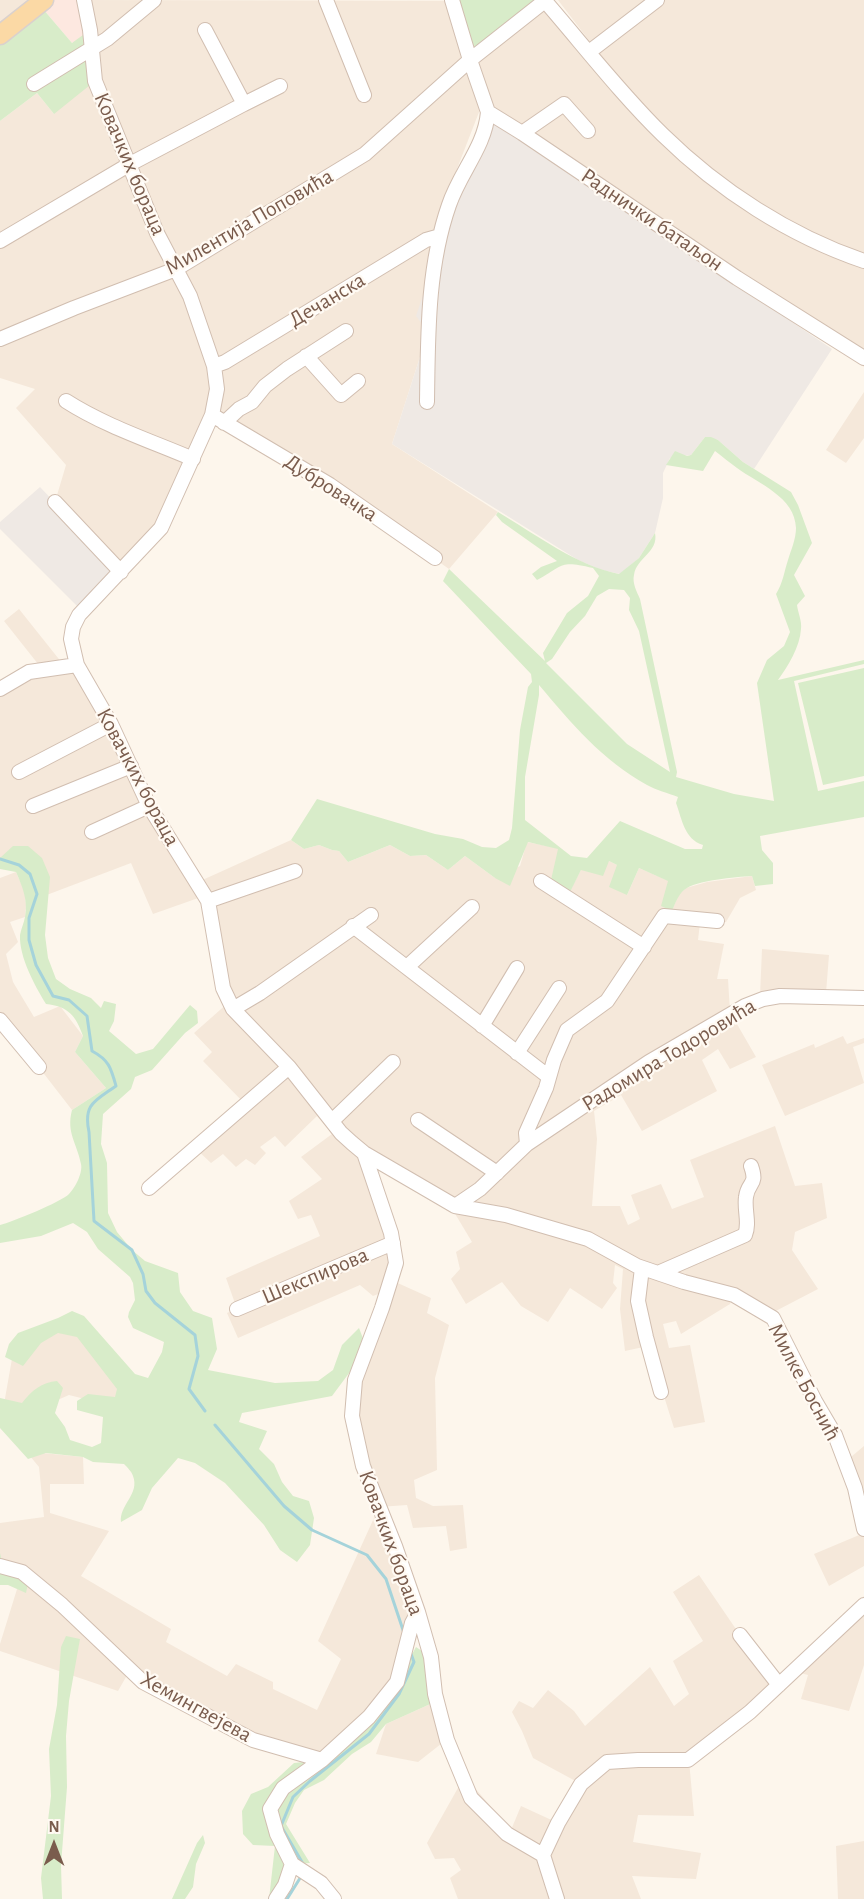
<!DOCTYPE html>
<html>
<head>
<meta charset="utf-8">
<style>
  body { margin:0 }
  #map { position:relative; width:864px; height:1899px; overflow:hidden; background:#fdf6ec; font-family:"Alegreya Sans",sans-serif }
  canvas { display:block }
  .north { position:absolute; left:24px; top:1815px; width:60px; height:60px; -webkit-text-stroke:4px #fffaf3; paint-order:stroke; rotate:0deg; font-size:16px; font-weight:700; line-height:24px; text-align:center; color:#7a5c4d }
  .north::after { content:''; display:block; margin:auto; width:21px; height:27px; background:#7a5c4d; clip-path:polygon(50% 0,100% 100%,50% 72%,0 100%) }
</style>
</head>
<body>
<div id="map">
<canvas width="864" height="1899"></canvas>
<div class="north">N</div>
</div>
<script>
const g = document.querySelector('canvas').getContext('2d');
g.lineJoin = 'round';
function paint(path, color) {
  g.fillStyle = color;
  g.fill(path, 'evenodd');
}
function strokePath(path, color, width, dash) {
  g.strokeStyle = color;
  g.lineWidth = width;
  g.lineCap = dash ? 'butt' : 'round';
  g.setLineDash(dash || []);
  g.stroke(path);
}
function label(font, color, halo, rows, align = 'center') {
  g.font = font + ' "Alegreya Sans",sans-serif';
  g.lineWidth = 4.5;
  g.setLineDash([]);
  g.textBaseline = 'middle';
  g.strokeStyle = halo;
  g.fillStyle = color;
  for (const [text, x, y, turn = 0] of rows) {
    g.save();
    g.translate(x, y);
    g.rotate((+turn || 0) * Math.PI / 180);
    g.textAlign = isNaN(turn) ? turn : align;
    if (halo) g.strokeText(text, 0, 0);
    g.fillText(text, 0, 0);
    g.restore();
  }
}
paint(new Path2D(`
  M0 0H54L0 44Z
  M84 0 545 1 635 107 745 202 864 261V367L481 107 439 215 440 236 428 332 392 444 498 512 449 569 330 485 212 416 161 528 121 572 55 502 66 465 16 408 35 389 0 378V121L37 93 54 114Z
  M558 0H864V256L818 238 759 207 694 157 633 98Z
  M864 392V438L846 463 826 450Z
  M19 609 66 668 77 665 198 882 291 840 304 849 319 845 332 850 339 851 348 862 390 845 410 856 426 855 448 870 465 856 495 878 520 866 527 842 558 848 570 891 581 870 609 861 617 865 627 895 639 868 669 881 672 910 679 894 686 888 707 882 752 876 756 890 740 898 726 922 700 923 698 940 724 944 717 979H728L730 1012 756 1057 730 1069 718 1049 702 1060 717 1091 642 1131 621 1095 594 1111 597 1139 592 1206H620L628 1225 640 1219 631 1195 661 1184 672 1209 704 1197 690 1160 775 1126 795 1186 822 1183 827 1218 795 1232 792 1250 818 1289 768 1315 734 1295 730 1304 681 1334 676 1321 663 1324 669 1348 690 1345 705 1422 674 1428 648 1346 625 1351 620 1309 623 1269 615 1265 613 1283 617 1288 602 1309 570 1288 548 1322 521 1306 502 1282 466 1304 451 1279 460 1269 456 1252 472 1242 454 1212 365 1154 391 1233V1280L431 1298 427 1313 449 1325 435 1378 437 1470 414 1480 416 1498 433 1506 463 1505 467 1548 450 1551 446 1526 413 1528 407 1505 379 1507 418 1612 397 1682 322 1760 253 1740 130 1670 118 1691 0 1651V1644L22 1573 0 1566V1523L44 1517 39 1467 1 1421 16 1336 74 1315 132 1379 125 1409 69 1395 7 1422 32 1452 83 1457 84 1484H50V1513L109 1531 81 1576 171 1629 166 1642 227 1676 236 1664 273 1682V1689L317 1710 341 1659 318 1641 379 1507 352 1416 386 1291 373 1296 360 1285 238 1338 227 1313 237 1309 226 1278 320 1236 311 1215 298 1219 289 1201 322 1179 301 1157 332 1134 317 1116 285 1147 275 1136 260 1147 266 1153 255 1165 246 1159 236 1167 223 1154 211 1163 195 1148 245 1104 203 1061 212 1052 194 1033 229 1002 204 896 153 914 131 863 44 896 20 863 0 858V689L42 669 4 621Z
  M16 872 25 892 26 905 25 917 10 922 18 942 6 954 13 982 34 1017 60 1006 83 1036 75 1052 106 1088 72 1110 0 1017V878Z
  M762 949 829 955 826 993 760 996Z
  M843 1036 847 1044 864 1038V1043L853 1047 864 1083 785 1116 762 1065 814 1044 815 1048Z
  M864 1446V1529L845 1462Z
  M864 1533V1566L829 1586 814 1554Z
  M699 1575 740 1635 777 1682 864 1596V1665L849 1711 801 1699 808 1675 792 1671 689 1760 694 1816 638 1815 633 1842 701 1853 696 1879 632 1876 641 1899H458L450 1878 461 1870 454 1858 435 1859 427 1843 463 1779 446 1740 418 1762 376 1754 386 1724 437 1701 468 1780 511 1830 521 1806 558 1823 581 1784 533 1758 522 1731 512 1712 519 1701 533 1708 548 1690 574 1711 585 1726 650 1667 674 1706 689 1694 673 1661 703 1641 673 1592Z
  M864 1841V1899H838L836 1846Z`), '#f5e8da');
paint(new Path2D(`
  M54 0H84L90 30 72 43 43 9Z`), '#fde8e0');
paint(new Path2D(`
  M495 121 832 349 754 469 743 462 718 440 705 437 691 455 670 458 663 473V498L655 533 639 558 620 574 601 570 578 560 392 444 428 332 416 316 437 253 440 236Z
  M40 487 121 572 82 611 0 529V522Z`), '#efe9e4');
paint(new Path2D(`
  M453 0H546L470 60Z
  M43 9 72 43 90 30 95 81 54 114 37 93 0 121V44Z
  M705 437H711L718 440 743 462 791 492 798 505 812 543 794 575 805 596 797 605C798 613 802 621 801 629 800 647 788 666 778 680L864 660V664L794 681 818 791 864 781V817L760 836 762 850 773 863V884L755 886 752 876C736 877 696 880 684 890 678 895 675 904 672 911L661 906 668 881 639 868 627 895 609 887 617 865 609 861 603 876 581 870 570 892 551 880 558 849 528 842 510 886 495 878 465 856 448 870 426 855 410 856 390 845 348 862 339 851 332 850 319 845 304 849 291 840 317 799 435 834 463 839 482 847 496 848 509 840 512 828 520 730 528 687 532 682 531 674 443 581 449 569 545 661 543 653 567 613 588 596 599 576 593 568C559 560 565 565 537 580L532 574 541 567 557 561 502 522 496 515 498 512C537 535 575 565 619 574L639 558 655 533C659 552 636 558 634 575 632 583 637 592 640 599L677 772 676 777 734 794 774 801 757 683 767 660 784 646 790 632 776 594C783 583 784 572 788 560 791 550 796 539 796 528 795 497 759 484 737 468 730 463 723 457 715 451L703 471 666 465 675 451 687 456 691 455ZM609 589 624 590 630 598 629 610 639 631 670 772 627 744 546 663 552 659 570 632 585 616 597 596ZM539 685C571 723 603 761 647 785 656 790 668 793 678 797L676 803C682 819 684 839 703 845L702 849H685L620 821 587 858 571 856 525 820V777L539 695Z
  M864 668V776L823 785 798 683Z
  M13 846H28L42 858 50 877 45 935 48 958 56 979 70 989 91 998 101 1008 104 1001 116 1004 114 1021 109 1031 136 1054 153 1049 190 1005 197 1011 198 1023 185 1033 152 1070 135 1077 131 1089 103 1114 101 1144 107 1163 108 1213 117 1232 132 1250 145 1261 178 1273 180 1292 193 1311 212 1318 217 1349 208 1370 275 1383 318 1381 333 1370 342 1345 359 1328 367 1349 332 1396 242 1413 239 1422 267 1431 259 1449 274 1464 282 1482 293 1496 309 1501 314 1518 310 1545 297 1562 280 1550 264 1525 225 1483 195 1463 178 1458 152 1488 142 1510 121 1522C119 1505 140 1494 133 1476 132 1472 127 1467 124 1464L93 1462 83 1457 46 1453 28 1459 0 1428V1398L22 1403C31 1391 42 1382 57 1381L63 1388 55 1413 65 1427 70 1440 92 1447 101 1443 103 1417 77 1410V1401L88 1394 115 1397 117 1389 77 1337 58 1333 41 1343 23 1366 5 1357 9 1344 18 1333 58 1318 72 1311 84 1316 135 1374 148 1378 162 1352 164 1342 133 1328 128 1317 129 1312 135 1300 133 1283 130 1277 98 1249 87 1232 73 1223 41 1236 0 1243V1225C12 1222 61 1202 69 1194 75 1188 83 1173 81 1164 77 1143 66 1133 72 1110L106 1088 75 1052 83 1036C76 1016 68 1006 46 1004 35 986 19 957 20 935 21 929 24 923 25 917 28 900 23 888 16 872L0 869V858Z
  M0 1553 4 1570 28 1583 26 1593 8 1585H0Z
  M66 1636 80 1639 69 1701 66 1736 67 1787 61 1865 62 1899H43L41 1878 51 1796 49 1749 57 1705 61 1647Z
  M416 1647 431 1657 437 1701 386 1724 371 1742 352 1754 324 1780 304 1790 295 1803 286 1824 310 1863 292 1864 284 1899H269L275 1846 253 1845 243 1834 242 1811 251 1794 268 1787 294 1763 322 1760 397 1682Z
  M203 1835 205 1843 196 1864 193 1887 185 1899H172L197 1843Z`), '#d8ecc9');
strokePath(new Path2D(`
  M0 859 19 865 30 874 37 894 29 918V940L36 965 53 996 69 1000 87 1016 92 1051C109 1060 111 1068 116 1086 95 1101 83 1104 89 1132L94 1221 132 1250 143 1274 146 1291 155 1303 195 1335 198 1356 189 1389 205 1411
  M215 1425 284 1506 312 1530 367 1555 386 1579 404 1633
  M302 1866V1862L281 1826 293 1797 310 1781 369 1734 399 1694 414 1662 410 1651
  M287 1899 302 1875`), '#a5d3da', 3);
const minor = new Path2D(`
  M84 0 90 30 95 81 157 233 190 296 214 366 217 389 212 415 161 528 79 615 73 627 71 639 77 665 111 724 149 806 205 896 208 901 223 988 233 1009 289 1067 341 1133 352 1143 364 1153 431 1192 455 1206 506 1215 588 1239 637 1266 684 1282 734 1295 773 1318 815 1401 835 1435 855 1488 864 1529
  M326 0 364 95
  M452 0 470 60 488 112 522 133 737 278 864 358
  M545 1C584 46 621 94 663 135 719 190 790 236 864 261
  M589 52 657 0
  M34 84 107 39 154 0
  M244 104 280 86
  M522 133 564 104 588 131
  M0 241 130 164 244 104 205 30
  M0 339 74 308 176 269 365 154 470 60 546 0
  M306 356 341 395 358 381
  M214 366 225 362 426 240 440 236
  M66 401C105 426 151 441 193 459
  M427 402C428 336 427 268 449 205 460 172 485 147 488 112
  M212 415 330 485 435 558
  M224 423 239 409 252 402 265 386 287 369 346 331
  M55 502 121 572
  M0 689 29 672 77 665
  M19 772 111 724
  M33 806 131 766
  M92 832 149 806
  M541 881 644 947
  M208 901 295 871
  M353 926 549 1077
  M407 967 472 907
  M233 1009 260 993 371 915
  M0 1020 39 1067
  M482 1026 517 968
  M517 1053 559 988
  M418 1120 497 1173
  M332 1121 393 1062
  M527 1144 526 1133 546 1088 554 1060 567 1030 607 1001 664 916 717 921
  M364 1153 391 1233 396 1263 382 1308 355 1380 352 1416 363 1466 395 1546 418 1612 431 1657 435 1694 447 1740 471 1798 507 1834 543 1855 557 1899
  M149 1188 289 1067
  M455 1206 480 1189 527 1144 649 1062 745 1006 763 999 780 996 864 998
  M642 1268 638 1301 646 1337 661 1392
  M658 1273 745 1235C750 1223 744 1210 746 1197 748 1181 758 1186 751 1166
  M237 1309 393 1243
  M0 1566 22 1572 62 1605 143 1682 253 1740 322 1760
  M740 1635 779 1685
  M543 1855 558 1823 581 1784 607 1762 638 1760H688L750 1712 864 1605
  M292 1864 321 1883 334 1899
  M276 1899 285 1885 292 1864 277 1834 270 1809 283 1788 322 1760 369 1717 397 1682 412 1623 418 1612`);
const major = new Path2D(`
  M0 35 44 0`);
strokePath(minor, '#d1beb0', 16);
strokePath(major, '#dad1cd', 21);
strokePath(minor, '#fff', 14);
strokePath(major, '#fbd9a5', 18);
label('22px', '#7a5c4d', '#fffaf3', [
  ["Ковачких бораца",130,164,67],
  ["Раднички батаљон",652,220,34],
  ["Милентија Поповића",249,222,-30],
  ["Дечанска",327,300,-31],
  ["Дубровачка",331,488,33],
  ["Ковачких бораца",138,777,62],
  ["Радомира Тодоровића",669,1055,-31],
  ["Шекспирова",315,1276,-23],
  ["Милке Боснић",804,1382,62],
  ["Ковачких бораца",391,1543,70],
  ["Хемингвејева",196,1707,29]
]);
</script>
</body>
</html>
